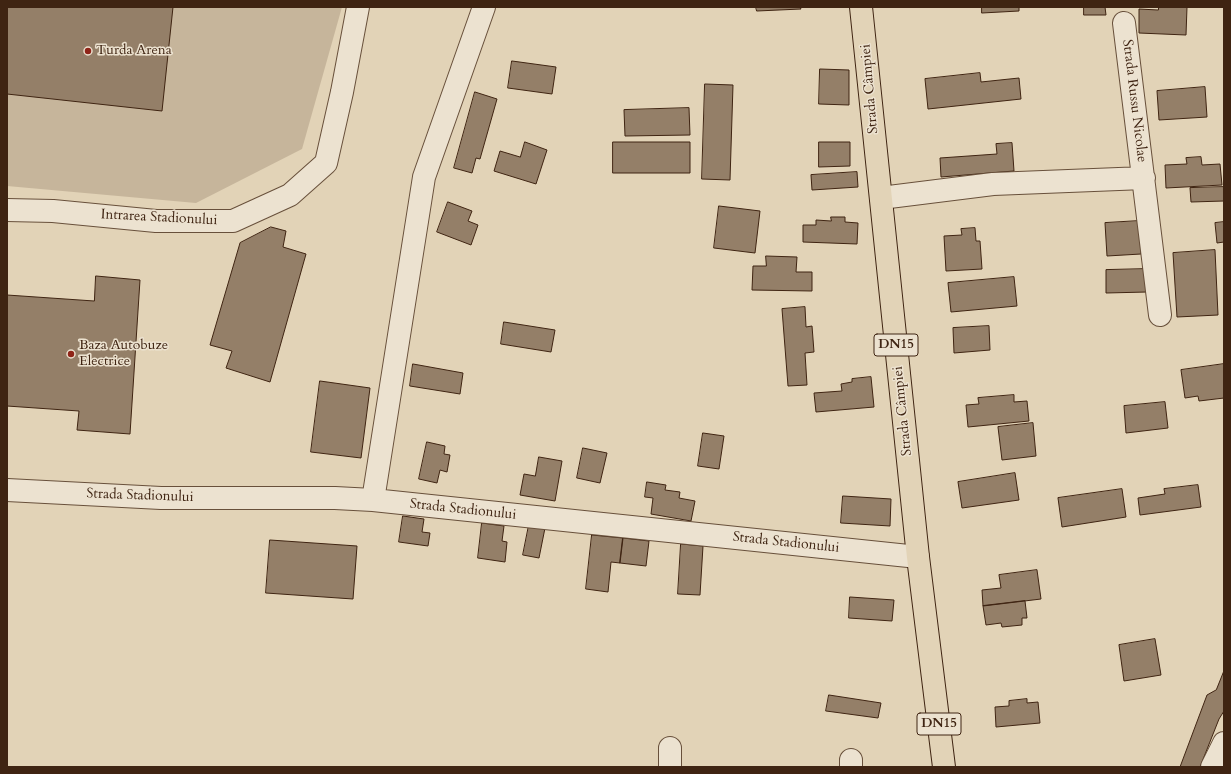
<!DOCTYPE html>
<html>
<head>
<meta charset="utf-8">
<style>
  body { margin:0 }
  #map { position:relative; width:1231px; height:774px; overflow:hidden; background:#e2d3b7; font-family:Cardo,serif }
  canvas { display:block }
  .frame { position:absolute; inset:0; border:8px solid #3f2412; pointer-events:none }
</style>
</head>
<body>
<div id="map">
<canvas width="1231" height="774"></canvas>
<div class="frame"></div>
</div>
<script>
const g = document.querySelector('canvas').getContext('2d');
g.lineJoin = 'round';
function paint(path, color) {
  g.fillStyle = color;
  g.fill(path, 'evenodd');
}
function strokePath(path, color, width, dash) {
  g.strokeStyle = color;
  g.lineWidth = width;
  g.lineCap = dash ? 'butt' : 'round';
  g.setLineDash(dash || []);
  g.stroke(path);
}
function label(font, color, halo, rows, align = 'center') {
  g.font = font + ' Cardo,serif';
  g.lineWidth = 3;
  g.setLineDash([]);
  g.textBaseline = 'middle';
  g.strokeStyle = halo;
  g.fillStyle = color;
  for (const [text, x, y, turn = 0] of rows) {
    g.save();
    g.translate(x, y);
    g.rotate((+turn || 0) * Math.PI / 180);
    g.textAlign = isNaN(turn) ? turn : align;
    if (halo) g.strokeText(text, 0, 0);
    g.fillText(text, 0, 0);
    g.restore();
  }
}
paint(new Path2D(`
  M7 7H342L302 149 196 203 7 186Z`), '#c6b59b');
const building = new Path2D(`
  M7 7H173L162 111 7 94Z
  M756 7H800L801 9 757 11Z
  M982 7H1019V11L982 13Z
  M1084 7H1105L1106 15H1084Z
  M1159 7H1187L1186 35 1139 33V9L1158 10Z
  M512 61 556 67 552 94 508 88Z
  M820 69 849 70V105L819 104Z
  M980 73 981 82 1019 78 1021 99 928 109 925 79Z
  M705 84 733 85 730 180 702 179Z
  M1205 87 1207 117 1159 120 1157 91Z
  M475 92 497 99 480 159 476 158 472 173 454 168Z
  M689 108 690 135 625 136 624 110Z
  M525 142 547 150 536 184 494 171 500 151 520 157Z
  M613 142H690V173H613Z
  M819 142H850V166L819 167Z
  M1012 143 1014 171 941 177 940 158 997 154 996 144Z
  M1201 157 1202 165 1220 164 1222 185 1166 188 1165 165 1187 164 1186 158Z
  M857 172 858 187 812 190 811 175Z
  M1224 187V201L1191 202 1190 188Z
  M448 202 472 211 468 221 478 225 471 245 437 232Z
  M719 206 760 211 755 253 714 248Z
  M831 217H845V222L858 223 857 244 803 242V225H816V220L831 221Z
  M1139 221 1141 254 1107 256 1105 223Z
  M1224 222V242L1217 243 1215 223Z
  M271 227 286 231 283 247 306 254 270 382 226 368 232 351 210 345 240 243Z
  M975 228 976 241H980L982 269 946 271 944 236 962 235 961 229Z
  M1215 250 1218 315 1177 317 1173 253Z
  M766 256 797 257 796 272H812V291L752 290 753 266H766Z
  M1147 269V292L1106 293V270Z
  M96 276 140 280 130 434 77 430 79 411 7 406V295L94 301Z
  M1014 277 1017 306 951 312 948 283Z
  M805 307 806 327 812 326 814 352 805 353 807 385 788 386 782 309Z
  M504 322 555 330 551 352 501 344Z
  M989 326 990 350 954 353 953 328Z
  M413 364 463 373 460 394 410 386Z
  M1224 364V398L1199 401 1198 396 1185 398 1181 370Z
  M871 377 874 407 816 412 814 393 842 391 841 384 852 382V379Z
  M320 381 370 388 361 458 311 452Z
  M1014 395V402L1027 401 1029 421 968 427 966 405 979 404 978 398Z
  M1165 402 1168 428 1126 433 1124 406Z
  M1033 423 1036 456 1002 460 998 427Z
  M703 433 724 436 719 469 698 466Z
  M427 442 445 446 444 454 450 455 447 472 440 470 437 483 419 479Z
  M583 448 607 453 600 483 577 478Z
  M539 457 562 461 555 501 520 495 524 474 535 476Z
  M1015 473 1019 500 962 508 958 482Z
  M647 482 666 485 665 490 680 492 679 498 695 501 691 521 651 514 653 498 645 497Z
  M1198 485 1201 507 1140 515 1138 498 1165 494 1164 489Z
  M1122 489 1126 517 1062 527 1058 498Z
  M843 496 891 499 890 526 841 523Z
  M403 516 424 519 422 532 430 533 428 546 399 542Z
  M482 523 504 526 502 541 507 542 505 562 478 558Z
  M529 525 545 528 539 558 523 555Z
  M592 535 623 538 620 563 611 562 608 592 586 589Z
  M623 538 649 541 646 566 620 563Z
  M270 540 357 546 353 599 266 593Z
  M681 544 703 546 700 595 678 594Z
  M1037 570 1041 599 983 606 982 590 1001 588 999 575Z
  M850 597 894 600 892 621 849 618Z
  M1025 601 1027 618H1022V625L1002 627 1001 623 986 625 983 606Z
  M1155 639 1161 675 1124 681 1119 645Z
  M1224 671V711L1219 719 1200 767H1180L1207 695 1216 690Z
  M829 695 881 703 878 718 826 711Z
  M1027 699V703L1038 702 1040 723 996 727 995 707 1009 706V701Z`);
paint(building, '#947f68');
strokePath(building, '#3f2412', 1);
const minor = new Path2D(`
  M1124 23 1160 315
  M881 198 993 184 1144 178
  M7 210 53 211 156 221H233L290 195 326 163 342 92 358 7
  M7 490 161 498H335L373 500 918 557
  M373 500 424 177 484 7
  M670 767V748
  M851 767V760
  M1212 767 1224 743`);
const major = new Path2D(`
  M861 7 918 557 944 767`);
strokePath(minor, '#68503b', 24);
strokePath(major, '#3f2412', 24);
strokePath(minor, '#ece2d0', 22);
strokePath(major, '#e2d3b7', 22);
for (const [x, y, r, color] of [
  [88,51,4,"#8f2418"],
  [71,354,4,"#8f2418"]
]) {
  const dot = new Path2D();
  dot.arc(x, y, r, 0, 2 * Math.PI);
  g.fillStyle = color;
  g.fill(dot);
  strokePath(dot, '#ece2d0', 1.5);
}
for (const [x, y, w] of [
  [896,345,44],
  [939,724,44]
]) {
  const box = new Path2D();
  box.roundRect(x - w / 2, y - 11, w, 22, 3);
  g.fillStyle = '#ece2d0';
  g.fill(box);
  strokePath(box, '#3f2412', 1);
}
label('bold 13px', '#3f2412', null, [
  ["DN15",896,345],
  ["DN15",939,724]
]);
label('14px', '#3f2412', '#ece2d0', [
  ["Turda Arena",96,51],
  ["Baza Autobuze",79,346],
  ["Electrice",79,362]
], 'left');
label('14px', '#3f2412', '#ece2d0', [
  ["Strada Câmpiei",870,89,-95],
  ["Strada Russu Nicolae",1134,101,83],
  ["Intrarea Stadionului",159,218,3],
  ["Strada Câmpiei",903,411,-96],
  ["Strada Stadionului",140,496,2],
  ["Strada Stadionului",463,510,6],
  ["Strada Stadionului",786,543,6]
]);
</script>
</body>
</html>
